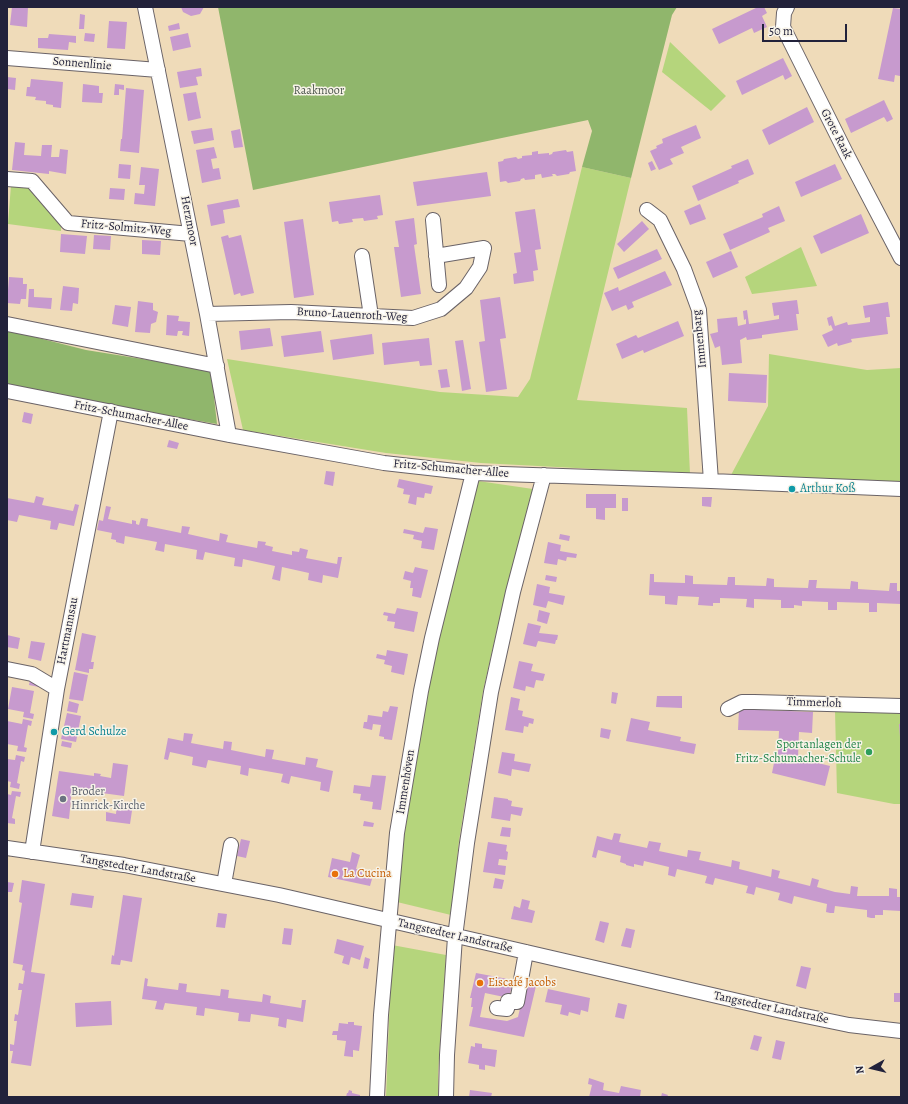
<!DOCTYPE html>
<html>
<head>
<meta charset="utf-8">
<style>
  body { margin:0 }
  #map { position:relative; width:908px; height:1104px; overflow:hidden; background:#efdbb9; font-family:Alegreya,serif }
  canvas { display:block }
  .frame { position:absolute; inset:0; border:8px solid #22223b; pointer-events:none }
  .north { position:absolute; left:852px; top:1048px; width:40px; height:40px; -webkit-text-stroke:3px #f7f3e8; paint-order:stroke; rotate:262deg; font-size:11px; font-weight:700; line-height:16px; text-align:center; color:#22223b }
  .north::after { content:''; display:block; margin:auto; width:14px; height:18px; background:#22223b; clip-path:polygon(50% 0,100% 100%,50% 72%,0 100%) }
  .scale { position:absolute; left:762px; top:24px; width:85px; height:18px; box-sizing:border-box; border:2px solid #22223b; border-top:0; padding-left:5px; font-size:12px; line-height:14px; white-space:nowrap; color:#22223b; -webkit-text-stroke:3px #f7f3e8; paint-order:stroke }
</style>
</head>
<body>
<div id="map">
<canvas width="908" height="1104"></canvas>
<div class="frame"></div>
<div class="north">N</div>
<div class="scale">50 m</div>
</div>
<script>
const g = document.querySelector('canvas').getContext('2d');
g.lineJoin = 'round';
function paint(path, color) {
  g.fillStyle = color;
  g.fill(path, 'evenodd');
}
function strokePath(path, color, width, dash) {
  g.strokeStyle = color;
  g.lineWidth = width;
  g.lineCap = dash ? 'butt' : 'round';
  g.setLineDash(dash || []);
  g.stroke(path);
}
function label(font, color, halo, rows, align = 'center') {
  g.font = font + ' Alegreya,serif';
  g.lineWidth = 3;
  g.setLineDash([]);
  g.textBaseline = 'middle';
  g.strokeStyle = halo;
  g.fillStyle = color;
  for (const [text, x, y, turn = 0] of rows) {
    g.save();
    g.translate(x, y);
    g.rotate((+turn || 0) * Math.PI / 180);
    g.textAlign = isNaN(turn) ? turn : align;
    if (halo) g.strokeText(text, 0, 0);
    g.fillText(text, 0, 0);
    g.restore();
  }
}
paint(new Path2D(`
  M670 42 726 96 711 111 662 72Z
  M582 167 631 178 577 400 687 408 690 474 481 463 386 453 243 430 227 359 440 392 518 397 530 379Z
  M11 185 29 186 61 225V231L8 224Z
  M801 247 817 286 752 294 745 277Z
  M769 354 867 370 901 368V483L884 484 759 476 731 475 768 406Z
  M478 481 533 489 497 629 483 691 459 841 451 915 397 902 404 837 435 640Z
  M835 710H901V804H894L837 793Z
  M392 945 446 955 438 1073V1097H386Z`), '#b5d57c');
paint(new Path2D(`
  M218 7H677L672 15 631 178 582 167 592 131 588 120 253 190Z
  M7 330 86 350 211 370 217 424 7 388Z`), '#90b66c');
paint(new Path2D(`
  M12 7H28L27 27 10 25Z
  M181 7H204L200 14 191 16 183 12Z
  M758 7H764L767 13 762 16 767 27 754 33 752 28 719 44 712 29Z
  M893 8 901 9V69L900 76 895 75 894 82 878 79Z
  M80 14 85 15 84 29H79Z
  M109 21 127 22 125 49 107 48Z
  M179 23 180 29 169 31 168 26Z
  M85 33 95 34 94 42 84 41Z
  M188 33 191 47 173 51 170 37Z
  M49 34 76 36V43L69 42 68 50 38 48V38H48Z
  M783 58 792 76 785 80 783 75 742 95 736 81Z
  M201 68 202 76 196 77 198 85 180 88 177 72Z
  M7 77 16 78 15 90 7 89Z
  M31 79 63 82 61 108 53 107V105L46 104V101L35 100 36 97 26 96 27 87H30Z
  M83 84 99 86V93H103L102 103 82 102Z
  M115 84 124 85V90L119 89V95H114Z
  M126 88 144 90 139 153 120 151 121 139H122Z
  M196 92 201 118 188 121 183 94Z
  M884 100 893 119 887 122 884 117 851 133 845 119Z
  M807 107 814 122 769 145 762 130Z
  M696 125 701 138 681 147 684 153 670 159 673 164 659 170 650 151 657 148 656 146 663 143 662 139Z
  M212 128 214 140 194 144 191 131Z
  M240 129 243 147 234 148 231 131Z
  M15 142 25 143 24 155 41 156 42 145H52L51 157H59L60 149 68 150 66 174 49 171V174L12 170Z
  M214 147 217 158 211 159 213 169 219 168 221 179 202 183 196 150Z
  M566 150 567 152 573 151 576 171 570 172 569 174 557 176 555 174H552L553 176 542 178 541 174 535 175V179L525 180 524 178 521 179 520 181 508 183 506 181 500 182 498 162 503 161 504 159 516 157 518 159 522 158V156L532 155V152L538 151V154L549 153V155L552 154 553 152Z
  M748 159 754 174 738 181 739 183 698 201 692 186 732 168 731 166Z
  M652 161 656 169 651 171 648 163Z
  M119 164 131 165 130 179 118 178Z
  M835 164 842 179 801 197 795 182Z
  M141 167 159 169 155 206 134 204 135 193 144 194 145 185H139Z
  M487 172 491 196 417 206 413 182Z
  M110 188 125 189 124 200 109 199Z
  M380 195 383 215 377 216 378 219 364 221 363 218 352 219 353 222 339 224 338 221 332 222 329 202Z
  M238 199 240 207 223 210 225 223 211 226 207 205Z
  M700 204 706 219 690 225 684 211Z
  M779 206 785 221 768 228 770 232 730 250 723 234 763 217 762 214Z
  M535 209 541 249 535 250 538 270 533 271 534 281 514 284 513 274 517 273 514 253 521 252 515 212Z
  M861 214 869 233 821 254 813 236Z
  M414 218 417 244 414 245 421 294 401 297 394 247H399L395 221Z
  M303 219 314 295 294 298 284 222Z
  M642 221 649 229 624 252 617 244Z
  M61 234 87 236 85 254 60 252Z
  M94 235 111 236 110 250 93 249Z
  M228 235 229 238 241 235 254 293 241 296 240 293 234 295 221 237Z
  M142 240 161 241 160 255 142 254Z
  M657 249 662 259 618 279 613 268Z
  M731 251 738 267 713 278 706 262Z
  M665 271 672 285 632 302 634 307 628 310 626 305 612 311 604 293 618 287 619 291Z
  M9 277 23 278V284H27L26 299H21L20 304 7 303Z
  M63 286 79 288 78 304 73 303 72 311 60 310Z
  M29 289H34V297L52 298 51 309 28 307Z
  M500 297 506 338 500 339 507 389 486 392 479 342 485 341 480 300Z
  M797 300 799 314H796L798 330 762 335V338L747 340 746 337 740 340 742 363 722 365 720 346 715 348 710 334 718 332 717 319 737 317 738 326 746 324V319L744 320 743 311 747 310 749 324 779 319V315L774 316 772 303Z
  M138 301 153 303V310L158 312 156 322 151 324 150 333 135 332Z
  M888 302 890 317H886L888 334 851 339 852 342 838 346 837 343 828 347 822 335 833 330 831 325 829 326 827 318 832 316 835 326 847 322 848 325 870 322V317L865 318 863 306Z
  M115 305 131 307 128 327 112 324Z
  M167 315 179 316 178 321 190 322 189 336 182 335 183 331H178L177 336 166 335Z
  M678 321 684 336 644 353 643 350 622 359 616 344 636 335 638 338Z
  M270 328 273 346 241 350 239 331Z
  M321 331 324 352 284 357 281 336Z
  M372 334 374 354 333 360 330 340Z
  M429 338 432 365 420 366 419 361 384 365 382 343Z
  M463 340 471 389 462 391 455 341Z
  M447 369 450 387 441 388 438 370Z
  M729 373 767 375 766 403 728 401Z
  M24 412 33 414 31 424 22 422Z
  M169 440 179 443 177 449 167 447Z
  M326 471 335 472 333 486 324 484Z
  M399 479 433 486 431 494 425 493 424 498 417 497 416 505 408 503 410 495 403 494 404 489 397 487Z
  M586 494H616V508H605V520L596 519V508H586Z
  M36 496 44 498 42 505 73 511 75 504 79 505 74 526 59 523 57 530 50 529 51 521 19 515 17 522 7 520V498L34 503Z
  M702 497H712L711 507 702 506Z
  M622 498H628V511H622Z
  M106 506 111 507 108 519 132 524V520L136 521V524L139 525 141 518 148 519 147 526 181 533 182 526 190 527 188 534 219 541 220 533 228 535 226 542 257 548 258 541 266 542 265 545 273 547 272 551 292 555V551L299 552 300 548 308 550 306 558 337 564 338 557H342L338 578 323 575 322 583 308 580 309 573 282 567 280 581 272 579 275 566 243 559 242 567 234 566 235 558 205 552 203 560 196 559 197 550 165 544 164 552 155 550 157 542 125 536 124 544 116 542V540L111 539 112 533 97 530 99 520 103 521Z
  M425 527 438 529 434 550 421 548 422 541 413 539 414 535 403 533 404 529 423 533Z
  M560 534 570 536 569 541 559 539Z
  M548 542 561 545 560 551 577 554 576 558 567 557 566 561 558 559 557 565 544 563Z
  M415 567 428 570 421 598 412 596 413 588H410L411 581 403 579 405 571 413 573Z
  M650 574H654V582L685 583V575L693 576V584L727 585 728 577H735V585L766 586 767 578 774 579V587L808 588 809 580H817L816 588 850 589 851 581 858 582V589L889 591 890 583H897V591H901V604L877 603V612H869V603L837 602V610H828V602L802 601V606L794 605V608H781V600L754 599V608L746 607 747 599 720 598V603H713V606L698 605 699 597 678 596 677 605 665 604V596L649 595Z
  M546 575 557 577 556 582 545 580Z
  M537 584 550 587 549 593 565 596 563 605 548 601 546 608 533 605Z
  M397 608 418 612 414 632 394 628 395 622 387 621 388 616 383 615 384 612 395 614Z
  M539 610 550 613 547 624 537 621Z
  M528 623 541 626 539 633 558 635 557 640H556L555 644 538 641 536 647 523 644Z
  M82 633 96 636 91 662H94L93 669H89V673L75 670Z
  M7 635 20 638 18 649 7 647Z
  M31 641 45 643 41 661 28 658Z
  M387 650 408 654 404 675 391 672 392 666 384 664 385 660 376 658 377 654 386 656Z
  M519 661 533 664 531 671 545 674 543 681 536 680 534 688 526 686 525 691 513 688Z
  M74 672 88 675 83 701 69 699Z
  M30 680 40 681 39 687 29 685Z
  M12 687 34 691 30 713 34 714 33 719 23 717 24 712 8 709Z
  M612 692 618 693 616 704 611 703Z
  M657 696H682V708L656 707Z
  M511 697 520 699 518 710 523 711 522 716 534 719 533 724 529 723 528 727 524 726 523 733 505 730Z
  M69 701 79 704 77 713 67 711Z
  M390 706 398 707 392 740 384 739V737L379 736 381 725 373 724 372 730 363 728 364 722H367L368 715 382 717 383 711 388 712Z
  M739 709 813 712 812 733 799 732 798 758 830 766 825 786 772 773 776 753 778 754 779 731 738 730Z
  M67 713 81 716 76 742 61 739Z
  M631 718 650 722 648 730 681 737 680 741 696 744 694 754 626 741Z
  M23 719 32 721 31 726 28 725 24 747 27 748 26 752 17 751 18 746 7 744V721L22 724Z
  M899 724H901V737H900Z
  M601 728 611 730 609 739 600 737Z
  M184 733 193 734 191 743 223 749 224 741 232 742 231 750 265 757 266 749 274 750 272 759 289 762 305 765 306 757 318 759 316 767 333 771 329 792 320 790 321 782 291 776 289 784 281 782 283 774 249 768 248 776 240 774 241 766 208 760 206 768 192 765 193 757 170 752 168 760 164 759 168 738 183 741Z
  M62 741 72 743 71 748 61 746Z
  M502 752 515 754 514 761 531 764 529 772 512 769 511 776 498 773Z
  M16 755 25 757 24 762 21 761 17 783 20 784 19 789 10 787 11 782 7 781V759L15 760Z
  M113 763 128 765 124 796 72 789 69 819 52 816 59 771 94 776V773L101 774 100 776 111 778Z
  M372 775 386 776 381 810 372 809 373 802 360 800 361 794 353 793 354 785 370 787Z
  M12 791 21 792 20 797 16 796 12 818 15 819V824L7 823V794L11 795Z
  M494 797 508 799V800L512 801 511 806 523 808 521 816 511 814 510 821 491 818Z
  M117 802 133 804 130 824 106 821V812L116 814Z
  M364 821 374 823 373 827 363 826Z
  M502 827 511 828 510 837 500 836Z
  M614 833 621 834 619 842 647 848 649 841 661 843 659 851 687 857 688 850 701 852 699 860 731 867 732 860 740 862 739 869 771 877 772 869 780 871 778 878 810 886 812 878 819 880 817 887 835 892 850 894 851 886 858 887 857 896H889V888L897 889V897H901V911L883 910V915H875V918H871L867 917V910L835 906 834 913H830L826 912 827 904 794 896 792 904 778 900 780 893 756 887 754 895 751 894 746 893 748 886 715 878 713 885 705 883 707 876 677 869 675 877 668 875 669 867 644 861 643 866 634 864V867L626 865V864L620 862 621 856 598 850 596 858 592 857 597 836 612 840Z
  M241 839 250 841 246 858 237 856Z
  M488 842 507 845 506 851 508 852 507 860 499 859 498 865 506 866 505 875 483 872Z
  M352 852 360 855 356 869 366 871 364 877 372 879 370 886 328 877 332 858 350 862Z
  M495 878 504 880 502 889 493 888Z
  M22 880 45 884 31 972 45 974 31 1066 11 1063 13 1051H10V1044L14 1045 17 1021H14L15 1014 18 1015 22 990H18L19 983 23 984 25 971 22 970 23 965 13 963 22 903 19 902Z
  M7 882 14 883 12 892H7Z
  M72 893 94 896 92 908 70 905Z
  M123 895 142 898 132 962 121 960 120 965 111 964 112 955 114 956Z
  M522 899 530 901 528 909 535 911 532 923 511 919 514 906 520 908Z
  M218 913 227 914 225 928 216 927Z
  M600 921 609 923 604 943 595 940Z
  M284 928 293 929 291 945 282 944Z
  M626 928 635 930 631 948 621 946Z
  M337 939 364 946 360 960 351 957 349 965 342 963 344 956 334 953Z
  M365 957 370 959 368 969 363 968Z
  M801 966 811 968 806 989 796 986Z
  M476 973 513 980 509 998 485 993 480 1017 507 1021 518 1017 526 983 536 986 524 1037 469 1026 473 1007H471L472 998H470Z
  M145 978 148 979 147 986 178 990 179 983 187 984 186 992 220 996 221 989 229 990 228 998 262 1002 263 994 271 996 270 1003 301 1008 302 1000H306L303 1022 287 1019 286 1028 278 1026 279 1018 251 1014 250 1022 238 1021 239 1013 205 1008 204 1016 196 1015 197 1007 165 1003 163 1010 155 1009 157 1001 142 999Z
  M548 989 590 998 588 1012 581 1010 580 1015 569 1012 568 1016 560 1014 562 1005 545 1002Z
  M894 993H901V1002H894Z
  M111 1001 112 1025 76 1027 75 1003Z
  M618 1003 627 1005 624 1019 615 1017Z
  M348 1022H354V1025L362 1026 359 1051 353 1050V1057L344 1056 346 1041 337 1040V1035H332L333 1031H338L339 1023 348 1024Z
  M754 1035 762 1037 758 1051 750 1049Z
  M776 1040 785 1042 781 1060 772 1058Z
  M475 1043 482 1044V1048L497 1050 495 1067 485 1065V1070L479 1069V1065L468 1063 471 1046 475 1047Z
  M589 1078 604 1083 603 1090 619 1093 621 1086 641 1090 640 1097H589L592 1085 588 1084Z
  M349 1090 352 1091V1093L360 1095V1097H346L347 1093H348Z
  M470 1090 492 1093 491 1097H469Z
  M662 1093 668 1095 667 1097H661Z`), '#c79ace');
const minor = new Path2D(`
  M145 7 207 314 229 435
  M787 7 784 13 783 27 846 153 901 258
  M7 58 158 70
  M7 179 32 181 68 223 191 234
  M647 210 660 220 684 269 699 310 711 481
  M433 220 439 285
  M362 256 371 316
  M207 314 291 312 413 318 441 309 466 288 480 267 484 248 436 256
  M7 324 217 366
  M7 391 229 435 384 463 473 473 711 481 901 489
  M7 669 32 674 57 689
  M728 709 742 702H754L901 706
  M7 848 124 865 279 895 786 1012 849 1025 901 1031
  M32 852 57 689 111 411
  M224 884 231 845
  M497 1008 507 1009 508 1001 517 1002 526 952
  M377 1097 381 1015 397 833 421 691 432 638 473 473
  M446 1097 447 1055 455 937 467 843 491 692 513 592 544 475`);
strokePath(minor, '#6a6367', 16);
strokePath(minor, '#fff', 14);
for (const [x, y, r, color] of [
  [792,489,4,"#0f9aa8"],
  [54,732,4,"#0f9aa8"],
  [869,752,4,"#2e9e5b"],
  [63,799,4,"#6b7280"],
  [335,874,4,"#e8710a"],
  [480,983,4,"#e8710a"]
]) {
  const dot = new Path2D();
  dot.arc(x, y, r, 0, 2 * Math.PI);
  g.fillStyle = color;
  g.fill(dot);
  strokePath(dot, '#f7f3e8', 1.5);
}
label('12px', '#22223b', '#f7f3e8', [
  ["Sonnenlinie",82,64,5],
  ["Grote Raak",836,134,63],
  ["Herzmoor",189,221,79],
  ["Fritz-Solmitz-Weg",126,228,5],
  ["Bruno-Lauenroth-Weg",352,315,3],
  ["Immenbarg",700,339,-96],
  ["Fritz-Schumacher-Allee",131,416,11],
  ["Fritz-Schumacher-Allee",451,469,5],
  ["Hartmannsau",68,631,-79],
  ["Timmerloh",814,703,2],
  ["Immenhöven",406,782,-81],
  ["Tangstedter Landstraße",138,869,10],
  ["Tangstedter Landstraße",455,936,13],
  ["Tangstedter Landstraße",771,1008,12]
]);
label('12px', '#4e584e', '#f7f3e8', [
  ["Raakmoor",319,91]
]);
label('12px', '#0d838f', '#f7f3e8', [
  ["Arthur Koß",800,489],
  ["Gerd Schulze",62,732]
], 'left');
label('12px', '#27864d', '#f7f3e8', [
  ["Sportanlagen der",861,745],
  ["Fritz-Schumacher-Schule",861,759]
], 'right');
label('12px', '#5b616d', '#f7f3e8', [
  ["Broder",71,792],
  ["Hinrick-Kirche",71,806]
], 'left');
label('12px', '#c56008', '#f7f3e8', [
  ["La Cucina",343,874],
  ["Eiscafé Jacobs",488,983]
], 'left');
</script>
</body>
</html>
